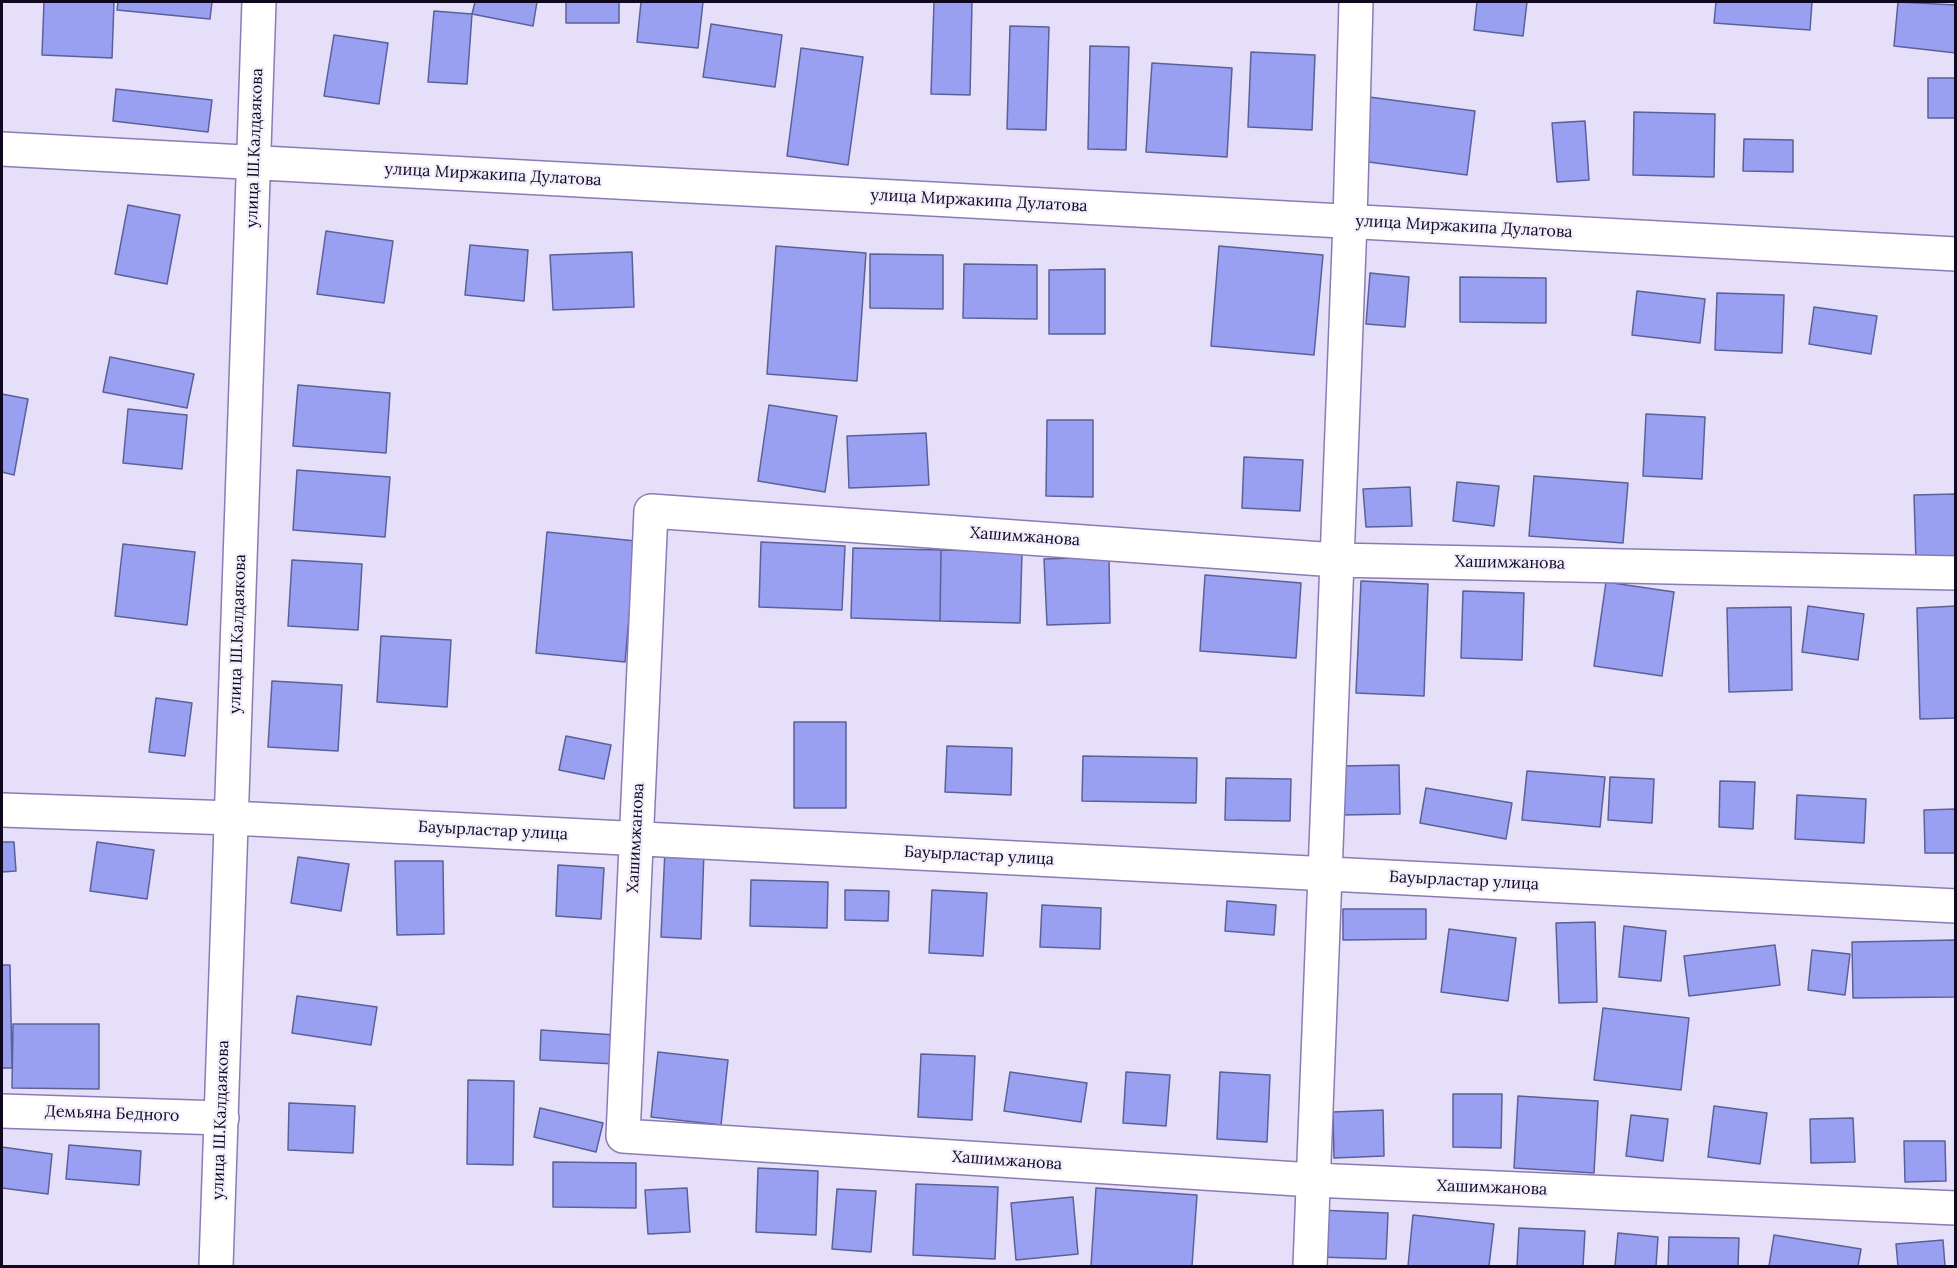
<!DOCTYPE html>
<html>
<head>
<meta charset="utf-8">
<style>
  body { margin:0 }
  #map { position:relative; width:1957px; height:1268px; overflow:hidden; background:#e6dff9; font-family:Lora,serif }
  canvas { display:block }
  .frame { position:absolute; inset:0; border:3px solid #10081e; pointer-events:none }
</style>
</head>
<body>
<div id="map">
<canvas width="1957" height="1268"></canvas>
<div class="frame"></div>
</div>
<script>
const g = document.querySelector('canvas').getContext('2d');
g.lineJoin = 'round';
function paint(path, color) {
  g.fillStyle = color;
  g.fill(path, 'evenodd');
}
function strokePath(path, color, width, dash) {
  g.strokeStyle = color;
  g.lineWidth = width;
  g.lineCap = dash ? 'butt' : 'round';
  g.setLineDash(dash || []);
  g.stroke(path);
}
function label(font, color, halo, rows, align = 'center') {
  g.font = font + ' Lora,serif';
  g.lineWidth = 4.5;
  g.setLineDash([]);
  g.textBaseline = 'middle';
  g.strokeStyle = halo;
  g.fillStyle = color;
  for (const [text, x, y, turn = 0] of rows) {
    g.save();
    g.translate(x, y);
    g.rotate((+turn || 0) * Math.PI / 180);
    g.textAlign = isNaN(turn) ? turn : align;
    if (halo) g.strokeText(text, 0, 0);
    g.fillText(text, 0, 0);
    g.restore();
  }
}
const building = new Path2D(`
  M44 2H114L112 58 42 55Z
  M118 2H212L210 19 117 10Z
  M475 2H537L533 26 472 14Z
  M566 2H619V23H566Z
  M641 2H703L698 48 637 42Z
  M934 2H972L970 95 931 94Z
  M1477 2H1527L1523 36 1474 30Z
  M1716 2H1812L1810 30 1714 23Z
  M1898 2 1956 5V53L1894 46Z
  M434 11 472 14 467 84 428 82Z
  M711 24 782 35 775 87 703 77Z
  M1010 26 1049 27 1046 130 1007 129Z
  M334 35 388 43 379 104 324 96Z
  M1090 46 1129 47 1126 150 1088 149Z
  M801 48 863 57 848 165 787 156Z
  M1251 52 1315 55 1312 130 1248 127Z
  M1152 63 1232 68 1227 157 1146 152Z
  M1928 78H1956V118H1928Z
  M116 89 212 100 208 132 113 121Z
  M1369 97 1475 111 1467 175 1361 161Z
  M1634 112 1715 114 1714 177 1633 175Z
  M1585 121 1589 180 1557 182 1552 123Z
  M1744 139 1793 140V172L1743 171Z
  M128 205 180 215 167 284 115 274Z
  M326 231 393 241 384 303 317 294Z
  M470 245 528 250 524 301 465 295Z
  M776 246 866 253 857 381 767 374Z
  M1219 246 1323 255 1314 355 1211 346Z
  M632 252 634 307 553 310 550 255Z
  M870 254 943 255V309L870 308Z
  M964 264 1037 265V319L963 318Z
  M1105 269V334H1049V270Z
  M1370 273 1409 277 1405 327 1366 324Z
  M1460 277 1546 278V323L1460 322Z
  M1637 291 1705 299 1700 343 1632 335Z
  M1717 293 1784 295 1782 353 1715 350Z
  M1814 307 1877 316 1871 354 1809 344Z
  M110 357 194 374 187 408 103 392Z
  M298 385 390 393 386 453 293 446Z
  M2 394 28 399 14 475 2 472Z
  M769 405 837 416 825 492 758 481Z
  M128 409 187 415 182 469 123 463Z
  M1646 414 1705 417 1702 479 1643 476Z
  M1047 420H1093V497L1046 496Z
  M926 433 929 485 849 488 847 436Z
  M1244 457 1303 460 1300 511 1242 508Z
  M297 470 390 477 385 537 293 530Z
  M1534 476 1628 483 1623 543 1529 536Z
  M1457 482 1499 486 1494 526 1453 521Z
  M1410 487 1412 526 1366 527 1363 489Z
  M1956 494V560L1916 562 1914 495Z
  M547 532 636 541 625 662 536 653Z
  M761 542 845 546 842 610 759 607Z
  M123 544 195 552 187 625 115 616Z
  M853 548 941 550 940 621 851 618Z
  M941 550 1022 552 1020 623 940 621Z
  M1109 557 1110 623 1047 625 1044 559Z
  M292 560 362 564 358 630 288 626Z
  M1205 575 1301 583 1296 658 1200 651Z
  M1361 581 1428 584 1424 696 1356 693Z
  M1606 582 1674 592 1662 676 1594 666Z
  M1463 591 1524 593 1522 660 1461 658Z
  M1808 606 1864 614 1858 660 1802 652Z
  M1956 606V718L1920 719 1917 608Z
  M1791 607 1792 690 1729 692 1727 608Z
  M381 636 451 640 447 707 377 702Z
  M272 681 342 685 338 751 268 747Z
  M156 698 192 703 185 756 149 752Z
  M794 722H846V808H794Z
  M566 736 611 745 604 779 559 770Z
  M947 746 1012 748 1011 795 945 792Z
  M1083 756 1197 758 1196 803 1082 801Z
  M1399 765 1400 814 1341 815 1340 766Z
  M1527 771 1605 777 1600 827 1522 820Z
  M1610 777 1654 779 1652 823 1608 820Z
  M1226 778 1291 779 1290 821 1225 820Z
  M1720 781 1755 782 1753 829 1719 827Z
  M1426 788 1512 803 1506 839 1420 823Z
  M1797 795 1866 799 1864 843 1795 839Z
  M1956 809V853H1925L1924 810Z
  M2 842H14L16 871 2 872Z
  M97 842 154 850 147 899 90 891Z
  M665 849 704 851 701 939 661 937Z
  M298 857 349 864 341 911 291 903Z
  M395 861H443L444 934 397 935Z
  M558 865 604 868 601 919 556 916Z
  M751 880 828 882 827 928 750 926Z
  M845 890 889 891 888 921 845 920Z
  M932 890 987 893 983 956 929 953Z
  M1227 901 1276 905 1274 935 1225 931Z
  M1042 905 1101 908 1100 949 1040 947Z
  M1343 909H1426V939L1343 940Z
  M1595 922 1597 1002 1559 1003 1556 923Z
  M1624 926 1666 931 1661 981 1619 977Z
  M1449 929 1516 938 1508 1001 1441 992Z
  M1956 940V997L1853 998 1852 942Z
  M1775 945 1780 985 1689 996 1684 956Z
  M1812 950 1850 954 1845 995 1808 990Z
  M2 965H10L12 1068H2Z
  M297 996 377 1007 371 1045 292 1033Z
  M1603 1008 1689 1018 1681 1090 1594 1080Z
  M13 1024H99V1089L12 1088Z
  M541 1030 616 1035 615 1064 540 1060Z
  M658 1052 728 1060 721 1125 651 1117Z
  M921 1054 975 1056 972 1120 918 1117Z
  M1010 1072 1087 1083 1081 1122 1004 1111Z
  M1126 1072 1170 1075 1166 1126 1123 1123Z
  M1220 1072 1270 1075 1267 1142 1217 1139Z
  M468 1080 514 1081 513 1165 467 1164Z
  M1453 1094H1502L1501 1148 1453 1147Z
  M1518 1096 1598 1101 1594 1173 1514 1168Z
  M289 1103 355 1106 353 1153 288 1150Z
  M1714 1106 1767 1113 1760 1164 1708 1157Z
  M540 1108 603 1123 596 1152 534 1137Z
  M1383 1110 1384 1156 1334 1158 1333 1112Z
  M1631 1115 1668 1119 1663 1161 1626 1156Z
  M1853 1118 1855 1162 1811 1163 1810 1119Z
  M1904 1141H1945L1946 1181 1905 1182Z
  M69 1145 141 1151 139 1185 66 1179Z
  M2 1147 52 1154 48 1194 2 1188Z
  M553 1162 636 1163V1208L553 1207Z
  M758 1168 818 1171 816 1235 756 1232Z
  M916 1184 998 1187 995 1259 913 1255Z
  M687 1188 690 1232 648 1234 645 1190Z
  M1096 1188 1197 1195 1192 1266H1091Z
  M837 1189 876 1191 871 1252 832 1249Z
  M1073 1197 1078 1254 1016 1260 1011 1203Z
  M1318 1210 1388 1213 1386 1259 1317 1257Z
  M1413 1215 1494 1224 1489 1266H1408Z
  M1519 1228 1585 1231 1583 1266H1517Z
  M1618 1233 1658 1237 1656 1266H1615Z
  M1774 1235 1861 1249 1858 1266H1769Z
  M1669 1237 1739 1238 1738 1266H1668Z
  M1943 1240 1945 1266H1898L1896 1244Z`);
paint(building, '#99a0f2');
strokePath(building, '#5b6098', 1.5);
const minor = new Path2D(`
  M2 149 1956 254
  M1956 573 1336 560 651 511 623 1136 1313 1180 1956 1208
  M2 810 232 818 1956 906
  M2 1111 222 1118
  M216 1266 259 2
  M1310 1266 1350 221 1356 2`);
strokePath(minor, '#8d7ab4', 36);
strokePath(minor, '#fff', 33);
label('16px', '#10081e', '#f2eefb', [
  ["улица Ш.Калдаякова",255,148,-88],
  ["улица Миржакипа Дулатова",493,175,3],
  ["улица Миржакипа Дулатова",979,201,3],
  ["улица Миржакипа Дулатова",1464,227,3],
  ["Хашимжанова",1025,537,4],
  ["Хашимжанова",1510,563,1],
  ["улица Ш.Калдаякова",238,634,-88],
  ["Бауырластар улица",493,831,3],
  ["Хашимжанова",636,838,-87],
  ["Бауырластар улица",979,856,3],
  ["Бауырластар улица",1464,881,3],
  ["Демьяна Бедного",112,1114,2],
  ["улица Ш.Калдаякова",221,1120,-88],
  ["Хашимжанова",1007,1161,4],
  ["Хашимжанова",1492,1188,2]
]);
</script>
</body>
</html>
